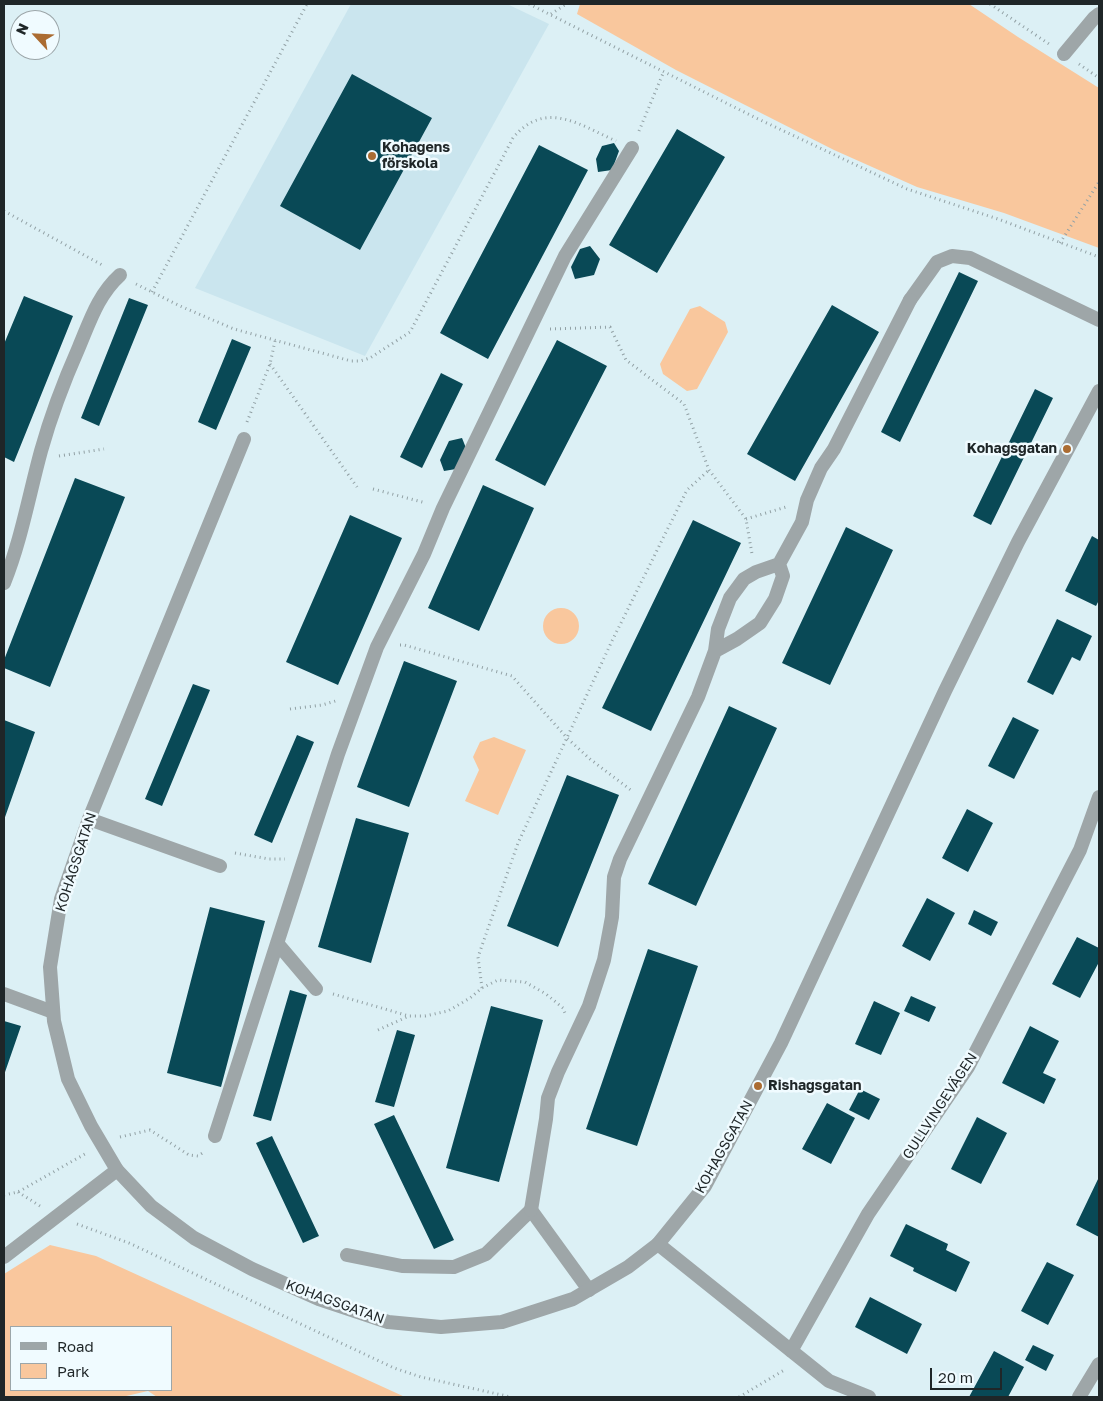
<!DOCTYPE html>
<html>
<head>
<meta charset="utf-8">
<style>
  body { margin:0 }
  #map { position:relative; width:1103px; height:1401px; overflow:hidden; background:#dcf0f5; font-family:"Golos Text",sans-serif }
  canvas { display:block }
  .frame { position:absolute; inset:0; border:5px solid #1f2628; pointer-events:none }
  .legend { position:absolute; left:10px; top:1326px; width:162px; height:65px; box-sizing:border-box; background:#f0fbff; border:1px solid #9ca6a9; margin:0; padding:6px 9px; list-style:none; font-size:15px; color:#1f2628 }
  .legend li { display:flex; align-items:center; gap:10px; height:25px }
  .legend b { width:25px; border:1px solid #9ca6a9 }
  .north { position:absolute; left:10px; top:10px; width:50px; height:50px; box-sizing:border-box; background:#f0fbff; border:1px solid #9ca6a9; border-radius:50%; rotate:295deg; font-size:14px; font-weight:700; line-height:20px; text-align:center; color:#1f2628 }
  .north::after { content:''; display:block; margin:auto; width:18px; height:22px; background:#ab6c32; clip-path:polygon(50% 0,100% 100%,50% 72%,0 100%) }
  .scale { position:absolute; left:930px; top:1368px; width:72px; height:22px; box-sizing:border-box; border:2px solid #1f2628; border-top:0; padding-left:6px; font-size:15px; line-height:18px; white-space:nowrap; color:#1f2628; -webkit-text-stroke:4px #f0fbff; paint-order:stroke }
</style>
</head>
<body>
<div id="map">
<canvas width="1103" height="1401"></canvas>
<div class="frame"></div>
<ul class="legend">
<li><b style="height:6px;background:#9ea6a8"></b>Road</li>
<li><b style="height:14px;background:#f9c79d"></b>Park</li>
</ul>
<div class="north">N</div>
<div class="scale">20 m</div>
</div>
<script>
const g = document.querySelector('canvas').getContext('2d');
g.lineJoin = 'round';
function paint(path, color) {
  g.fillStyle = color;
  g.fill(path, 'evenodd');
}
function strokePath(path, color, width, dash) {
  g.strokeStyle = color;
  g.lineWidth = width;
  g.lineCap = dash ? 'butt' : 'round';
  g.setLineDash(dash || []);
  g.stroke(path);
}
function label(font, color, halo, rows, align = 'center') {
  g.font = font + ' "Golos Text",sans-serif';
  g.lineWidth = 5;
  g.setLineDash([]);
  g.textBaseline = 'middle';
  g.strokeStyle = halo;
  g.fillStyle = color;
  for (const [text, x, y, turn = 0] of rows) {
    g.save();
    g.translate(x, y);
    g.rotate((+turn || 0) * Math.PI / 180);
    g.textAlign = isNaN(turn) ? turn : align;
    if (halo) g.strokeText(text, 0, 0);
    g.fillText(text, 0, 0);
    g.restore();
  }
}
paint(new Path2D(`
  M351 4H507L549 24 365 356 195 288Z`), '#cae5ee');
paint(new Path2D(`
  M580 4H969L1018 37 1099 88V248L1004 213 917 187 834 150 676 70 577 14Z
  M700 306 725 322 728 332 697 389 687 391 663 374 660 364 690 309Z
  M543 626a18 18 0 1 1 36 0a18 18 0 1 1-36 0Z
  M494 737 526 750 498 815 465 801 479 770 473 757 480 742Z
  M50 1245 96 1256 405 1397H157L148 1391 122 1397H4V1274ZM171 1327V1390H11V1327Z`), '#f9c79d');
paint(new Path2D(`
  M352 74 432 118 360 250 280 206Z
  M677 129 725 157 657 273 609 245Z
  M614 143 619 151 612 170 598 172 596 159 602 146Z
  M539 145 588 170 488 359 440 333Z
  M590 246 600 259 594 275 575 279 571 267 580 249Z
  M959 272 978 281 900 442 881 432Z
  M24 296 73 316 14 462 4 457V344Z
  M129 298 148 305 99 426 81 418Z
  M832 305 879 332 795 481 747 454Z
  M232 339 251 347 216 430 198 422Z
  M557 340 607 366 545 486 495 460Z
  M441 373 463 384 422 468 400 457Z
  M1035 389 1053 398 991 525 973 516Z
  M462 438 466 448 456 469 444 471 440 460 449 441Z
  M75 478 125 497 50 687 4 668V660Z
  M483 485 534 508 479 631 428 608Z
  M350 515 402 538 338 685 286 662Z
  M693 520 741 543 651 731 602 708Z
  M846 527 893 550 830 685 782 663Z
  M1092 536 1099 540V600L1096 606 1065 591Z
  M1057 619 1092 636 1080 661 1072 657 1053 695 1027 682Z
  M404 661 457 681 409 807 357 787Z
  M193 684 210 690 162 806 145 799Z
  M729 706 777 728 696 906 648 884Z
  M1013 717 1039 730 1014 779 988 766Z
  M4 720 35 732 4 820Z
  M297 735 314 742 272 843 254 835Z
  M567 775 619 795 558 947 507 926Z
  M967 809 993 823 968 872 942 858Z
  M356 818 409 833 371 963 318 947Z
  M927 898 955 913 930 961 902 946Z
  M210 907 265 921 221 1087 167 1073Z
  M974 910 998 922 991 936 968 924Z
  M1077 937 1099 948V962L1080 998 1052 984Z
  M648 949 698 966 637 1146 586 1129Z
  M290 990 307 995 271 1121 253 1116Z
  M911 996 936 1007 929 1022 904 1011Z
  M874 1001 900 1013 881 1055 855 1044Z
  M491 1006 543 1020 499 1182 446 1168Z
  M4 1021 21 1026 4 1075Z
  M1030 1026 1059 1041 1043 1073 1056 1079 1044 1104 1002 1083Z
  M397 1030 415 1035 394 1107 375 1102Z
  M860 1089 880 1099 869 1120 849 1110Z
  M827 1103 855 1118 831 1164 802 1149Z
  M394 1115 454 1240 434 1249 374 1124Z
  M977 1117 1007 1133 981 1184 951 1169Z
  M272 1136 319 1236 303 1243 256 1143Z
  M1099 1177V1237L1076 1225Z
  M906 1224 948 1244 946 1250 970 1262 956 1292 913 1271 914 1268 890 1256Z
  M1047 1262 1074 1275 1048 1325 1021 1311Z
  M870 1297 922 1324 907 1354 855 1327Z
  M1033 1345 1054 1355 1046 1371 1025 1360Z
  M994 1351 1024 1367 1008 1397H969Z`), '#094956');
strokePath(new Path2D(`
  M529 4 754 117 907 189 998 219 1099 257
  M990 4 1049 44
  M551 14 566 4
  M1079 64 1099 78
  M639 131 664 71
  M4 211 104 266
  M1060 243 1099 182
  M136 284 180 306 234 329 351 361H360L370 358 410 332 513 138C545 99 580 125 616 141
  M152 292 307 4
  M550 329 610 327 626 360 684 404 709 470 746 519 752 554
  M270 364 357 487
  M247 422 270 364 275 341
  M59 456 104 449
  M373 489 426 503
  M746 519 786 507
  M400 645H404L512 676 567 738 590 759 632 791
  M290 709 322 705 339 700
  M235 853 269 859H285
  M482 988 478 957 518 843 611 643 687 490 709 470
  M333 994 409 1016H425L448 1011 470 998 482 988 498 980 525 982 546 994 563 1008 565 1013
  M378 1030 409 1016
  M120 1137 150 1130 189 1155 198 1156 204 1152
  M18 1192 40 1206
  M4 1195 18 1192 85 1154
  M77 1224 129 1243 394 1368 421 1377 511 1397
  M739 1397 786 1369`), '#92a1a5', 3, [1, 4]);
strokePath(new Path2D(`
  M910 300 937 262 952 256 970 258 1099 320
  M89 819 220 866
  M4 994 53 1012
  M347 1255 402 1266 454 1267 486 1254 531 1210 589 1290`), '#9ea6a8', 14);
strokePath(new Path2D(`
  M1064 54 1094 18 1099 14
  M4 583C21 541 29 495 41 451 51 415 64 381 79 347 90 321 98 295 120 275
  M715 651 737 639 760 623 775 599 783 576 779 564
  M277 943 316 989
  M215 1136 338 754 377 647 424 554 443 508 565 256 632 148
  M531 1210 546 1119 548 1098 558 1072 589 1006 604 960 612 917 614 877 620 859 698 697 715 651 718 629 730 598 744 579 756 572 779 564 802 522 807 500 821 468 834 449 910 300
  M658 1244 829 1381 869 1397
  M4 1257 117 1170
  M791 1351 868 1214 968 1067 1080 850 1099 797
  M1079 1397 1099 1364`), '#9ea6a8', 14);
strokePath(new Path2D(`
  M244 439 89 819 61 899 50 967 54 1021 68 1079 91 1126 117 1170 151 1206 194 1238 252 1269 319 1299 388 1322 441 1327 502 1322 573 1299 628 1267 658 1244 705 1186 781 1043 945 691 1018 542 1099 391`), '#9ea6a8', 14);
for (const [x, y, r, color] of [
  [372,156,5,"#ab6c32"],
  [1067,449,5,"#ab6c32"],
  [758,1086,5,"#ab6c32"]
]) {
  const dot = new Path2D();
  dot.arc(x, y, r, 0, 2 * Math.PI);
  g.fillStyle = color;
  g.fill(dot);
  strokePath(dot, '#f0fbff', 2);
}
label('bold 14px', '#1f2628', '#f0fbff', [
  ["Kohagens",382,148],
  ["förskola",382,164],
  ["Kohagsgatan",1057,449,"right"],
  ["Rishagsgatan",768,1086]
], 'left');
label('14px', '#1f2628', '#f0fbff', [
  ["KOHAGSGATAN",76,862,-72],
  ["GULLVINGEVÄGEN",940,1106,-57],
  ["KOHAGSGATAN",724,1147,-61],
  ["KOHAGSGATAN",335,1302,20]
]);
</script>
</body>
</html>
